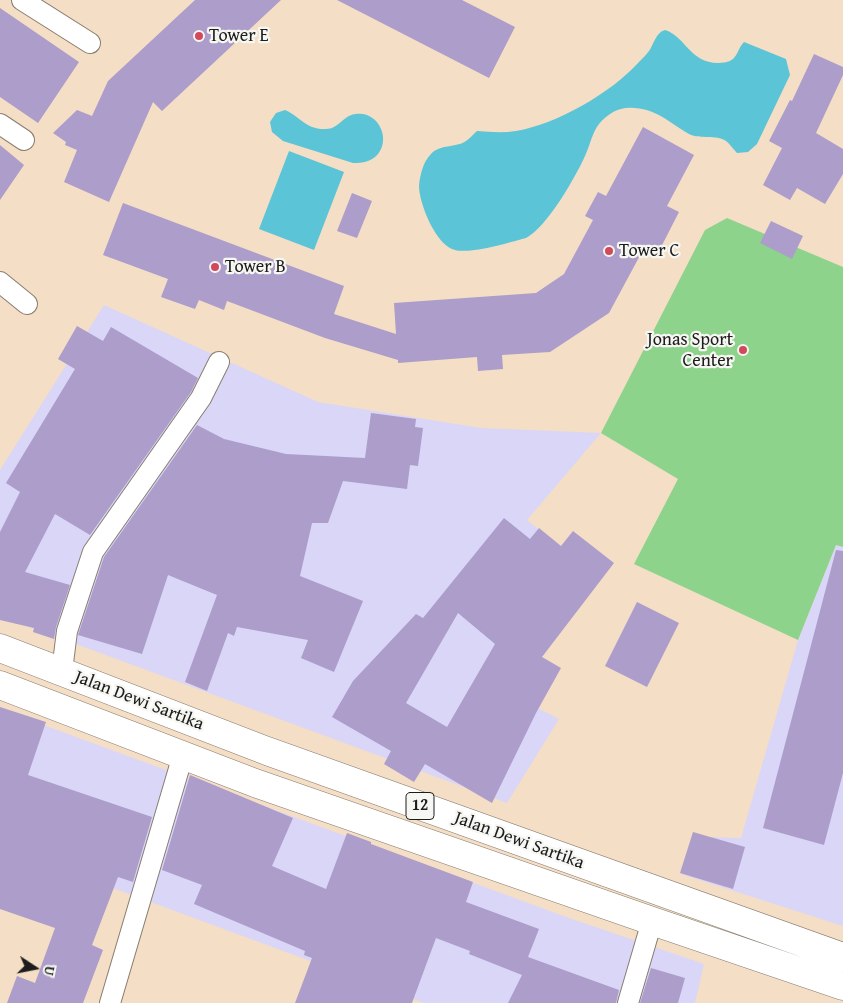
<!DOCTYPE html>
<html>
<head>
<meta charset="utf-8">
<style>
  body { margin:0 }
  #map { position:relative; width:843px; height:1003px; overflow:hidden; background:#f4dec5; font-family:"Gentium Book Plus",serif }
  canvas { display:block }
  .north { position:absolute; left:10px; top:943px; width:50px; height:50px; -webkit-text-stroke:4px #f6f6f2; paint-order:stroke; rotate:101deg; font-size:14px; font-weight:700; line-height:20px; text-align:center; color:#1c1c1c }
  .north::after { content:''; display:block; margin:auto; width:18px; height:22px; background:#1c1c1c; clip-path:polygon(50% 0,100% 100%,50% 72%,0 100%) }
</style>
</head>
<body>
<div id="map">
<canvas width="843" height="1003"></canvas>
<div class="north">U</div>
</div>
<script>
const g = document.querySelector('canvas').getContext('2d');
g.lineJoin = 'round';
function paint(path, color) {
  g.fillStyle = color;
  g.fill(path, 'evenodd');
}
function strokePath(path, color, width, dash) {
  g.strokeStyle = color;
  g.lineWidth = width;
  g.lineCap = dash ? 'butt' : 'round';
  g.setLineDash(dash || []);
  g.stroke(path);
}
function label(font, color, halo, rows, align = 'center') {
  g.font = font + ' "Gentium Book Plus",serif';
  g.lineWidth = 4.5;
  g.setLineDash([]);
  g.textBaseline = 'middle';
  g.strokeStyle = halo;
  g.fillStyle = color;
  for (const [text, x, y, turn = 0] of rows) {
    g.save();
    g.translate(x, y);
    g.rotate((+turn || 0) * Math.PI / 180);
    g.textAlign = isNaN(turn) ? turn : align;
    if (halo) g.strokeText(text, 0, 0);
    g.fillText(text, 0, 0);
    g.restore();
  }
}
paint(new Path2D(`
  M104 305 318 402 481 428 601 433 527 520 573 556 488 682 559 719 507 803 0 616V470Z
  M836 545 843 547V926L681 874 705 837 741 838 798 640Z
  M0 709 569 918 704 964 695 1003H424L26 856 0 909Z`), '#dad6f7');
paint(new Path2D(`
  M727 218 843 267V547L836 545 798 640 634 564 678 479 601 433 705 230Z`), '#8ed38c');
paint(new Path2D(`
  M665 30C685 36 690 63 718 63 723 63 729 62 733 59 738 54 739 47 744 42L786 59 790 75 757 144 748 152 737 153C733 149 730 144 726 141 716 134 701 140 689 134 671 124 659 110 635 108 620 106 608 113 599 124 592 133 590 145 585 156 575 178 547 227 526 238 508 243 471 254 455 250 436 246 419 203 419 186 420 175 423 162 431 154 440 144 456 148 466 141 471 138 473 134 477 131 490 132 503 133 516 131 557 124 611 93 639 62 642 59 646 55 649 51 654 44 656 32 665 30Z
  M285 110C301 117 306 130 326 129 339 129 343 115 356 114 378 111 391 138 378 154 371 162 363 163 353 163L283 141 272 132 270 122 276 113Z
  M289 151 344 172 314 250 259 229Z`), '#5bc4d7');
paint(new Path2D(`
  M195 0H281L162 111 153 102 109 202 64 182 77 150 65 145 66 142 53 133 77 110 92 116 108 81Z
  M337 0H462L515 27 489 78Z
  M0 8 79 62 38 123 0 97Z
  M814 54 843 67V75L816 133 843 149V174L825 204 797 188 790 200 763 185 782 148 769 141 790 100 792 101Z
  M643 127 694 155 667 206 679 212 657 255 644 248 609 313 550 352 502 355 503 369 478 371 477 357 398 363V360L325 338 227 301 224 310 199 300 195 309 161 297 168 279 103 255 123 203 344 286 334 314 396 334 394 303 536 293 564 274 593 220 585 216 598 192 606 196Z
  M0 145 24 165 0 200Z
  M352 193 372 201 357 238 337 231Z
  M771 221 803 236 792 259 760 243Z
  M77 326 103 341 111 327 198 378 191 392 90 535 55 514 25 572 70 585 56 627 54 639 33 632 34 628 0 620V532L20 492 6 483 75 369 58 359Z
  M371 413 416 419 415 427 423 428 418 466 410 465 407 489 343 481 328 523H312L300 576 363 601 334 672 301 658 308 640 237 627 234 636 228 633 207 691 185 682 217 595 168 575 142 654 78 635 104 557 197 425 224 439 286 454 365 458Z
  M504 518 530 539 539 528 561 546 573 531 614 563 542 657 561 668 536 713 492 803 425 764 414 782 384 764 391 751 332 717 353 681 416 614 423 618ZM458 613 495 644 447 727 406 703Z
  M836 550 843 551V773L824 845 763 828Z
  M637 602 679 623 647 687 605 666Z
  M0 707 46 722 28 775 152 817 133 882 118 877 92 945 103 950 83 1003H7L17 976 35 983 55 928 0 909Z
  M190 775 293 818 272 866 326 889 347 833 371 842V844L473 882 466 902 539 929 528 957 619 990 616 1003H508L522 975 469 954 470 951 436 938 412 1003H295L312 958 304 955 305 951 194 904 202 885 162 870Z
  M693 832 745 847 733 889 680 873Z
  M651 968 685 978 678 1003H640Z`), '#ac9dca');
const minor = new Path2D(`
  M22 0 90 43
  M0 124 24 140
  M0 282 27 304
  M62 671 67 631 93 552 201 398 219 362
  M110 1003 183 755
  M628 1003 652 921`);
const trunk = new Path2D(`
  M0 648 267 751 843 957
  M0 685 255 783 652 921 843 986`);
strokePath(minor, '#887d70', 22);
strokePath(trunk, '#887d70', 29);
strokePath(minor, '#fff', 20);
strokePath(trunk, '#fff', 28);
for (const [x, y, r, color] of [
  [199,36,5,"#d1495b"],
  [609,251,5,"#d1495b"],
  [215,267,5,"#d1495b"],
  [743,350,5,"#d1495b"]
]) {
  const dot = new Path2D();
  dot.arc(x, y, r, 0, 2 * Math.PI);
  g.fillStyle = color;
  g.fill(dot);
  strokePath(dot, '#f6f6f2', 2);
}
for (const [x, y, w] of [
  [420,806,28]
]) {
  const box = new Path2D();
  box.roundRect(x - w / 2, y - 13.5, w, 27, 4);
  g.fillStyle = '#f6f6f2';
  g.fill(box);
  strokePath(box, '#1c1c1c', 1);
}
label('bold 16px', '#1c1c1c', null, [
  ["12",420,806]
]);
label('18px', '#1c1c1c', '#f6f6f2', [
  ["Tower E",209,36],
  ["Tower C",619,251],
  ["Tower B",225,267],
  ["Jonas Sport",733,340,"right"],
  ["Center",733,361,"right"]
], 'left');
label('18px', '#1c1c1c', '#f6f6f2', [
  ["Jalan Dewi Sartika",139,701,21],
  ["Jalan Dewi Sartika",519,841,20]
]);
</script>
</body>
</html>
